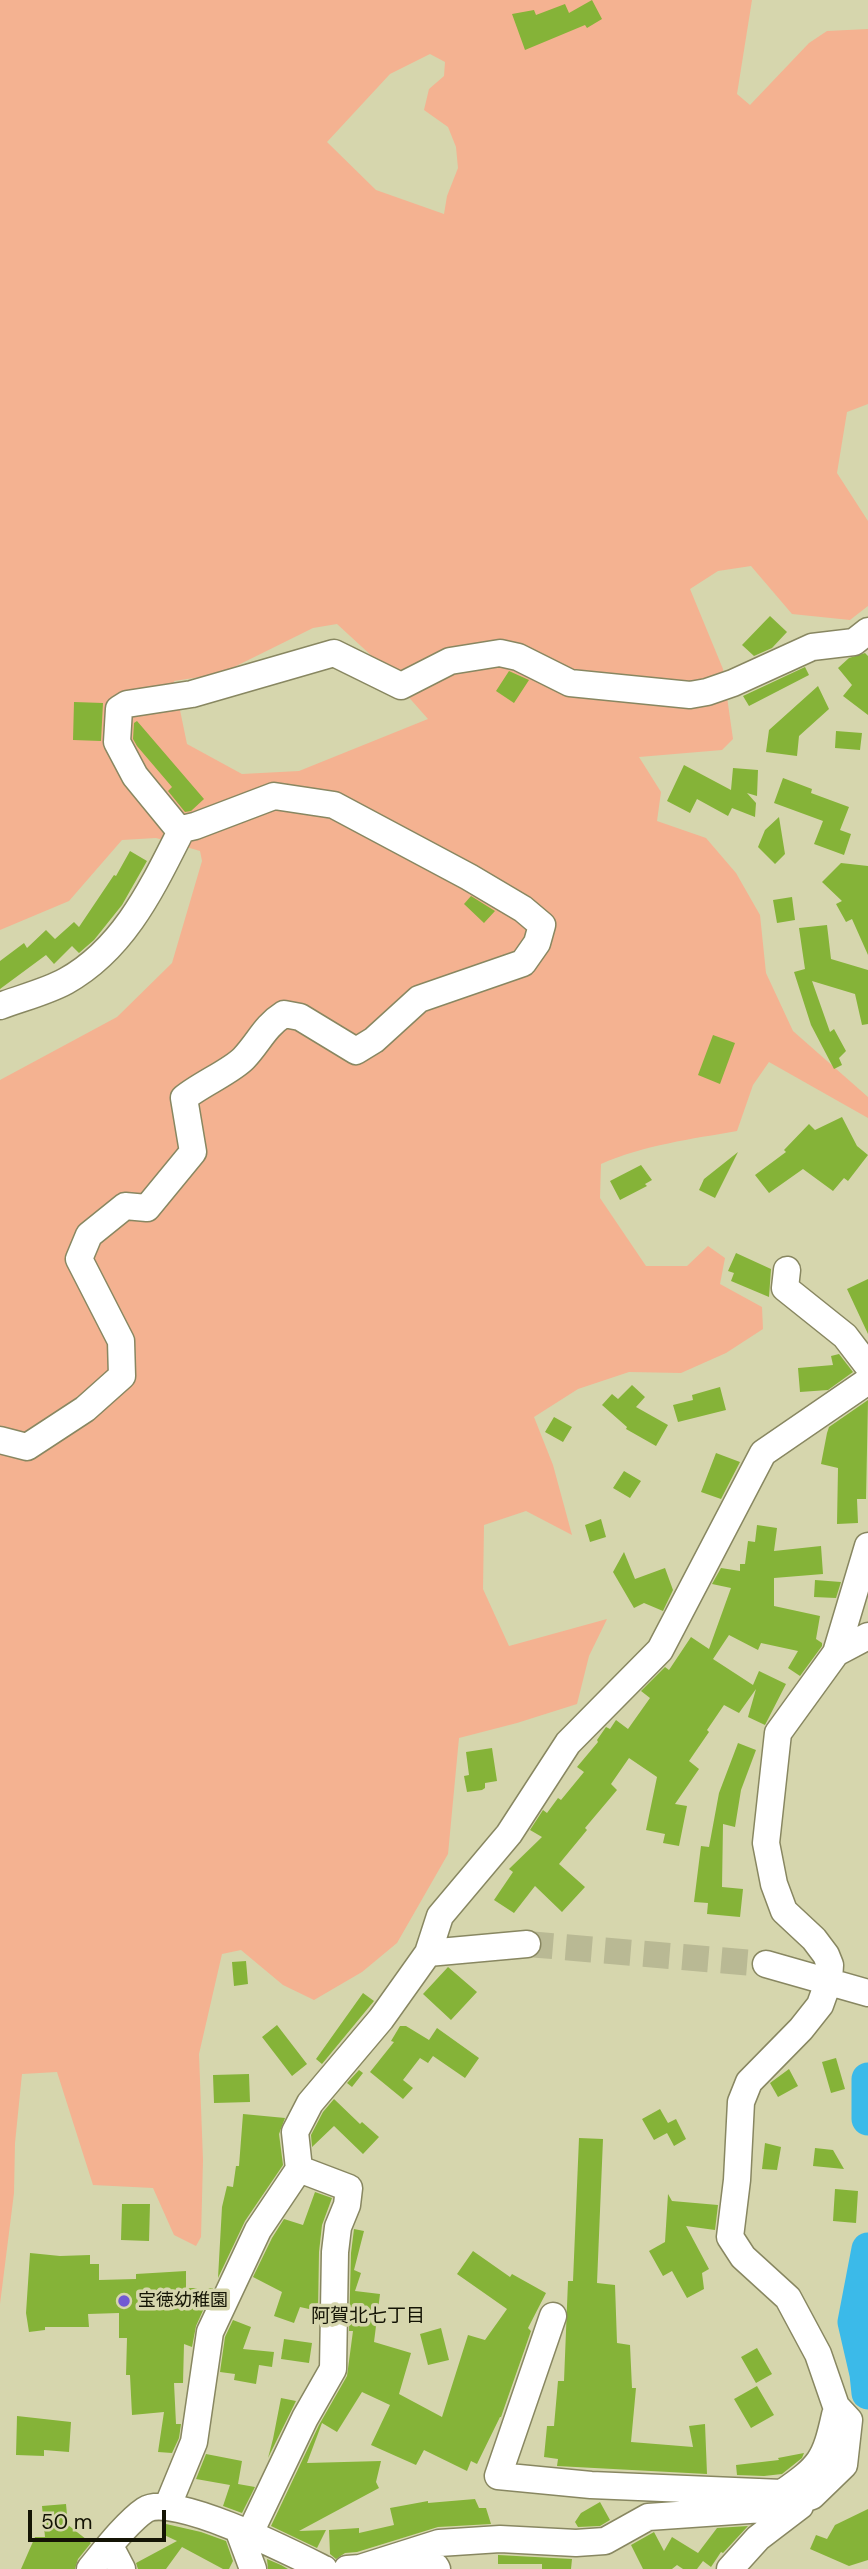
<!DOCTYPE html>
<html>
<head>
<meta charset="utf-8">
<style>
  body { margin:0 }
  #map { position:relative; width:868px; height:2569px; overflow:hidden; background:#d6d6ad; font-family:"DM Sans",sans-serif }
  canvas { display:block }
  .scale { position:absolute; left:28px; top:2510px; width:138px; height:32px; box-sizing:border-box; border:4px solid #141405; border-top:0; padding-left:9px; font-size:21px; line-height:24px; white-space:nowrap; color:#141405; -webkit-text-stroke:5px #d6d6ad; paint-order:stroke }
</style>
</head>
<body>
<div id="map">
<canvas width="868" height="2569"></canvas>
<div class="scale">50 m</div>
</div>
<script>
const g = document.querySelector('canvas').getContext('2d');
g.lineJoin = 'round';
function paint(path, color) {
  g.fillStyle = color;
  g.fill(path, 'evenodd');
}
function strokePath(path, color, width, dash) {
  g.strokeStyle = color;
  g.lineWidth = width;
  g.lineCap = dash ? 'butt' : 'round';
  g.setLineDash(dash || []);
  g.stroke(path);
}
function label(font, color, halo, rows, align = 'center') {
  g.font = font + ' "DM Sans","Noto Sans JP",sans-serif';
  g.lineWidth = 7;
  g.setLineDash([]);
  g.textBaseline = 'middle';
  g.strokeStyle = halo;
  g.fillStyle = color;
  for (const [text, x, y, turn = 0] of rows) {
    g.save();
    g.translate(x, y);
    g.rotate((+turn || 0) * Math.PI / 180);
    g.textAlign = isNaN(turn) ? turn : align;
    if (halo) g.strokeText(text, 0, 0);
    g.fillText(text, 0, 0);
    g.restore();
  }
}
paint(new Path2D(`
  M0 0H752L737 94 750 105 809 43 827 31 868 29V404L847 412 837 473 868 521V606L850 620 792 614 751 566 718 571 690 589 723 669 733 739 722 750 639 757 661 792 657 821 706 838 736 873 760 915 766 973 793 1031 868 1097V1118L769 1062 753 1085 737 1131C692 1139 644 1145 601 1164L600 1198 646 1266H687L708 1246 725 1258 720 1284 762 1307 763 1329 726 1353 681 1373 629 1372 578 1389 534 1417 553 1465 572 1535 526 1511 484 1525 483 1589 509 1646 607 1619 589 1656 577 1704 517 1723 459 1738 448 1854 397 1943 362 1972 314 2000 283 1985 241 1950 222 1954 199 2054 203 2160 201 2237 196 2246 174 2235 153 2188 93 2185 57 2072 22 2074 15 2143 14 2193 0 2304V1080L117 1017 172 963 202 861 200 851 156 838 122 840 69 901 0 930ZM430 54 445 62 444 76 429 89 424 110 448 127 456 147 458 168 447 196 444 214 376 190 327 142 390 74ZM337 624 374 658 428 719 299 771 242 774 187 744 174 681 220 674 313 628Z`), '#f4b291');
strokePath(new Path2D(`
  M868 2079V2119
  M868 2249 854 2322 866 2374 868 2393`), '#3bbae9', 33);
paint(new Path2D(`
  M592 0 602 19 587 28 585 25 525 50 512 14 534 10 536 15 565 4 569 13Z
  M770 616 787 632 772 648 754 656 742 645Z
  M865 653 868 656V715L843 696 852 685 838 668 849 658Z
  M805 667 809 675 749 706 743 696Z
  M509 671 529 680 514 703 496 691Z
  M818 686 829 709 799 736 797 756 766 752 769 730Z
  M74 702 103 703 101 741 73 740Z
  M137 721 204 799 191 811 185 812 168 791 172 787 137 746 133 739 134 723Z
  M836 731 862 733 860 750 835 748Z
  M684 765 731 790 733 768 758 770 757 796 747 793 756 803 755 817 732 808 728 816 697 799 690 813 667 801Z
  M783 778 812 789 811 793 849 807 840 830 851 834 844 855 814 844 823 821 774 803Z
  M779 817 785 854 775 864 758 847 765 830Z
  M130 851 147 861 122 905 94 940 79 953 72 946 54 964 46 955 0 989V961L24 943 27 948 46 930 55 939 74 922 79 927 114 875 116 876Z
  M841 863 868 866V955L852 919 846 922 836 904 842 901 822 882Z
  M471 896 495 911 484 923 464 904Z
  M792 897 795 920 777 923 773 900Z
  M827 925 831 959 868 970V1024L862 1025 855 994 812 981 830 1032 834 1029 846 1051 839 1058 842 1065 834 1069 811 1025 794 972 805 969 799 928Z
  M713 1035 735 1043 720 1084 698 1075Z
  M842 1117 857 1146 868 1155 848 1181 844 1178 833 1191 803 1169 769 1193 755 1175 786 1152 784 1150 809 1124 815 1130Z
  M738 1152 715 1198 699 1190 704 1179Z
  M641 1165 652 1180 645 1184 647 1186 620 1200 610 1181Z
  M736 1253 771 1269 769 1297 731 1281 734 1273 728 1271Z
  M868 1279V1334L847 1289Z
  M839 1354 853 1372 828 1390 800 1392 798 1368 833 1365 831 1356Z
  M632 1385 645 1397 636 1407 668 1425 656 1446 626 1429 627 1427 602 1405 612 1394 618 1399Z
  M720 1387 726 1410 678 1422 673 1405 693 1400 692 1395Z
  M868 1400 866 1499H857L858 1523 837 1524 838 1468 821 1464 827 1433 829 1427Z
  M554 1417 572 1427 563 1442 545 1432Z
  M716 1453 740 1462 721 1499 701 1492Z
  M624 1471 641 1481 630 1498 613 1488Z
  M601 1519 606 1537 590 1542 585 1525Z
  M757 1525 777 1528 774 1551 821 1546 823 1574 774 1578V1606L820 1616 816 1639 822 1643V1646L800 1676 788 1668 798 1651 761 1643 758 1650 729 1635 713 1659 753 1685 759 1671 786 1684 765 1725 748 1717 756 1689 739 1713 724 1705 707 1730 709 1732 689 1761 699 1769 675 1804 687 1806 679 1846 663 1843 665 1834 646 1830 657 1777 629 1758 611 1784 617 1790 585 1828 587 1830 559 1864 585 1887 562 1912 535 1886 514 1913 494 1900 513 1872 509 1869 542 1837 530 1830 543 1810 547 1813 558 1798 561 1800 584 1772 577 1767 598 1742 597 1740 606 1727 610 1729 616 1720 628 1729 650 1698 641 1691 665 1667 669 1670 691 1637 709 1649 731 1588 712 1584 721 1568 740 1571V1564H745L748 1541 755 1542Z
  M624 1552 635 1579 665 1568 673 1590 663 1611 644 1603 634 1608 613 1572Z
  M815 1580 841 1582 836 1598 814 1597Z
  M738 1743 756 1750 741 1790 735 1827 723 1824 722 1887 743 1889 740 1917 707 1914 708 1903 694 1902 701 1846 709 1847 719 1793Z
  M492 1748 497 1781 485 1783V1788L482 1790 467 1792 464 1776 469 1775 466 1752Z
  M246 1961 248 1984 234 1986 232 1962Z
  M448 1967 477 1992 451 2020 423 1994Z
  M363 1993 374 2001 322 2064 316 2059Z
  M277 2025 307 2064 292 2076 262 2037Z
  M400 2026H406L429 2040 437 2028 479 2058 465 2078 433 2056 428 2063 420 2058 403 2080 413 2088 403 2099 370 2072 394 2042 391 2041Z
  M836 2058 845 2089 831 2093 822 2062Z
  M789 2069 798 2086 778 2097 770 2083Z
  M359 2070 363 2073 352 2087 347 2083Z
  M249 2074 250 2102 214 2103 213 2075Z
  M334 2099 360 2124 362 2122 379 2137 363 2154 334 2126 312 2147 311 2135 323 2112Z
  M660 2109 668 2123 676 2119 686 2139 674 2146 667 2133 654 2140 642 2119Z
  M243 2114 285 2118 279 2134 283 2165 245 2221 218 2278 222 2207 227 2186 233 2187 236 2166H239Z
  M579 2138 603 2139 597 2283 615 2285 617 2343 630 2345 632 2388H636L631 2442 693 2447 689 2426 705 2424 707 2474 557 2466 558 2459 544 2457 547 2426H554L558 2381H564L568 2281H573Z
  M765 2143 781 2147 777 2170 762 2169Z
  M815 2148 833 2150 844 2169 813 2166Z
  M835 2189 858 2191 856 2223 833 2221Z
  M315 2192 332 2198 322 2225 319 2252 318 2311 300 2307 294 2323 274 2316 282 2292 253 2277 272 2238 284 2219 303 2225Z
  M668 2194 672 2201 718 2205 715 2230 686 2226 709 2269 702 2273 704 2289 687 2298 672 2271 663 2276 649 2251 665 2242Z
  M122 2204H150L149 2241 121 2240Z
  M354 2229 364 2231 354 2270 361 2273 355 2291 380 2294 374 2342 411 2353 399 2394 442 2417 468 2335 485 2340 507 2309 457 2274 473 2251 510 2277 512 2274 546 2293 528 2328 531 2331 501 2417H500L477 2464 471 2461 467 2471 424 2450 416 2465 371 2445 390 2405 362 2392 337 2432 322 2423 307 2463 381 2461 376 2482 379 2488 299 2531 326 2530 317 2548 271 2526 319 2425 347 2376 353 2331H349L351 2253Z
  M30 2253 60 2256 90 2255V2264H99V2280L136 2279V2274L186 2271V2288H213L196 2326 192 2347 184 2344 183 2383H174L176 2424H181L179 2438 172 2453 158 2452 164 2412 132 2415 130 2375H126L127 2338H119V2313L88 2314 89 2327H45V2330L29 2332 26 2313Z
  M233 2320 251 2327 243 2349 274 2352 272 2367 259 2365 256 2384 234 2380 235 2374 220 2372 225 2337Z
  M441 2328 449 2360 428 2365 420 2334Z
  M284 2339 312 2343 309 2363 281 2359Z
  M757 2348 772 2374 756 2383 741 2357Z
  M757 2386 774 2415 751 2428 734 2399Z
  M281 2398 296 2401 268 2458 273 2439Z
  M17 2416 71 2422 69 2452 44 2450V2456L16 2455Z
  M804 2453 802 2458 782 2474 764 2476 737 2475 736 2465 779 2460 778 2458Z
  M206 2454 242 2461 238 2484 255 2487 242 2513 223 2506 230 2485 196 2479Z
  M475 2499 479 2508H486L491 2524 438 2527 357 2552 345 2553 336 2559 330 2554 329 2530 359 2528V2533L394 2525 390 2508 428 2501V2503Z
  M600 2502 610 2520 600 2526 578 2527 575 2522 581 2513Z
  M66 2504 68 2525 91 2543 78 2559 75 2569H21L35 2537H45L42 2506Z
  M868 2509V2560L849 2566 810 2549 816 2535 827 2539 835 2525Z
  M166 2524 201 2532 226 2541 233 2561 229 2569H223L182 2547 166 2569H138L136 2563 177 2541 162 2534Z
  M748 2526 723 2553 721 2552 711 2567 703 2561 697 2569H683L677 2565 672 2569H643L631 2545 654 2532 664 2551 672 2537 698 2553 717 2528Z
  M498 2555 572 2559 571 2569H542V2564H498Z
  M267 2559 281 2565 288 2569H268Z`), '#85b338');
strokePath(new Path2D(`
  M527 1944 766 1964`), '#b9b994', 26, [26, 13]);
const minor = new Path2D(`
  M0 1006C21 998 46 992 66 981 125 948 153 886 182 829
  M787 1270 785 1288 845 1336 868 1366
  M0 1440 27 1447 85 1409 122 1376 121 1341 79 1259 89 1235 125 1206 147 1208 193 1152 184 1098C201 1084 232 1071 244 1058 259 1042 265 1026 284 1014L300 1017 356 1051 374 1040 419 999 523 963 537 943 542 925 523 909 469 877 334 805 274 796 195 826 182 829 176 826 135 776 117 742 119 709 127 704 192 694 334 653 401 686 450 661 500 653 518 657 570 683 690 695 707 692 733 683 812 647 854 642 868 631
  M836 1653 868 1636
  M428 1953 527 1944
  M766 1964 868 1993
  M553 2316 498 2476 591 2485 782 2493C821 2466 825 2460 835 2415
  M168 2505 194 2442 210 2332 258 2230 299 2169 295 2132 310 2103 381 2019 428 1953 440 1916 509 1834 568 1743 660 1650 763 1453 868 1381
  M238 2529 253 2569
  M250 2533 305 2418 333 2369 335 2252 338 2227 347 2205 349 2188 299 2169
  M110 2546 122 2569
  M90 2569C104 2552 127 2522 145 2510 173 2492 294 2554 324 2569
  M347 2569 360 2568 439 2543 500 2539 576 2543 605 2541 648 2517 778 2508 812 2496 844 2465 849 2420 836 2406 818 2354 788 2298 743 2257 730 2237 737 2180 741 2102 749 2082 801 2029 820 2005 829 1980 830 1965 826 1955 814 1939 784 1911 774 1884 766 1843 778 1733 836 1653 868 1546
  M411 2569 436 2567 437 2569
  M730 2569 758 2538 800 2506`);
strokePath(minor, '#888761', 29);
strokePath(minor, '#fff', 26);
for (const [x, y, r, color] of [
  [124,2301,7,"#715ad4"]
]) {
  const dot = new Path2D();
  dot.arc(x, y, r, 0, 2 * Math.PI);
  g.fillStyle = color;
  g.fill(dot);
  strokePath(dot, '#d6d6ad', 2.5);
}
label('18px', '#141405', '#d6d6ad', [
  ["宝徳幼稚園",138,2301]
], 'left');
label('19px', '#141405', '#d6d6ad', [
  ["阿賀北七丁目",368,2317]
]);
</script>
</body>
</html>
